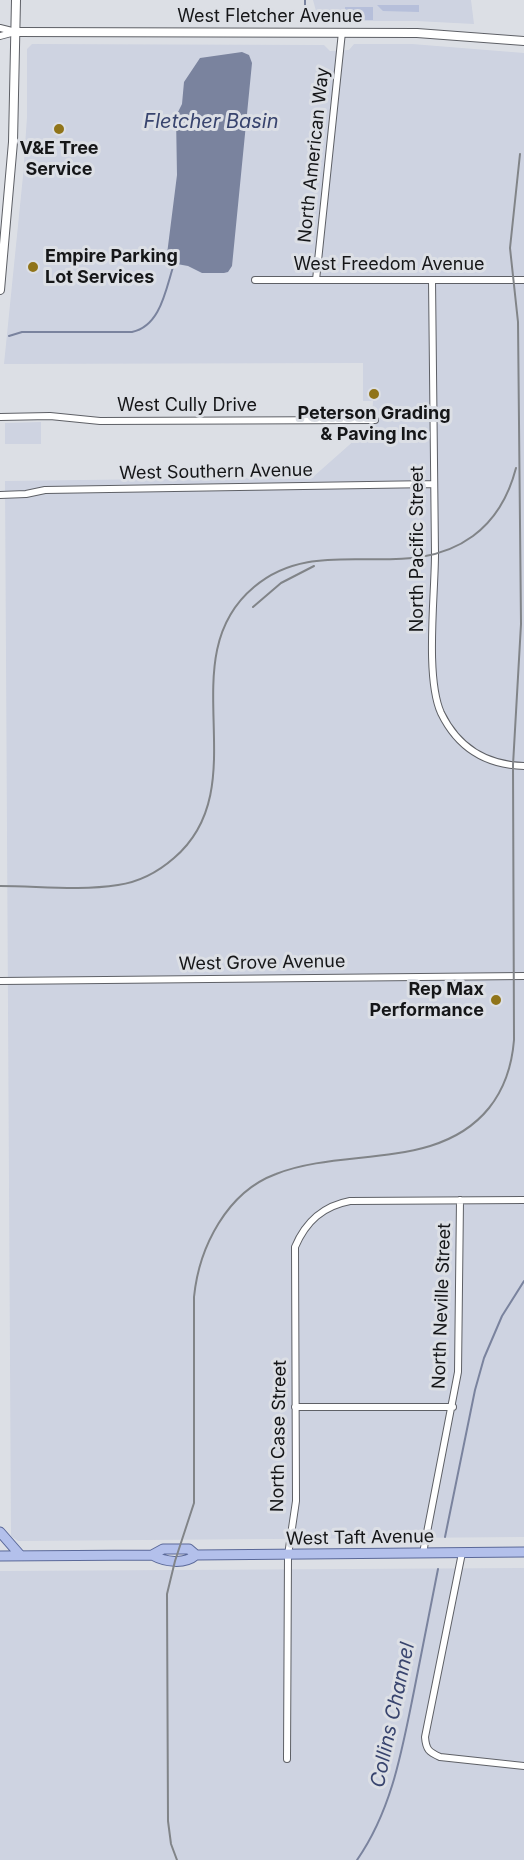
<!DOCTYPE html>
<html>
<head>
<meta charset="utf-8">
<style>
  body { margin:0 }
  canvas { display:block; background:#dcdfe5 }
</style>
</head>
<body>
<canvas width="524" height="1860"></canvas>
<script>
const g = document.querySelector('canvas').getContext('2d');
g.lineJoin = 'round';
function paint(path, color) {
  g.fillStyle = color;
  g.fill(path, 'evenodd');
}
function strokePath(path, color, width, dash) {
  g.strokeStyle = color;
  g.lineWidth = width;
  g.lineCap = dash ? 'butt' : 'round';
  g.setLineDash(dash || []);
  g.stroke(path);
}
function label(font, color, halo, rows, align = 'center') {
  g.font = font + ' Inter,sans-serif';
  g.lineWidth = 6;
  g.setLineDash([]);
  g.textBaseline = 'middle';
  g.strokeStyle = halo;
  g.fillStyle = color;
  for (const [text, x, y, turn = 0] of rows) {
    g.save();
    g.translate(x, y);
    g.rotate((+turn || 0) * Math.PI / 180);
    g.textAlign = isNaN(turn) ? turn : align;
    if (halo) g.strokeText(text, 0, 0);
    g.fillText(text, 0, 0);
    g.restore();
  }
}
paint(new Path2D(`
  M313 0H471L474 24 416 21H323L322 11H316Z
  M32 44 324 45 330 51 349 50 354 44H412L524 53V1537L18 1541 11 1536 5 481 313 477 383 415H372L373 401H363V363L4 364 23 176 27 117V49Z
  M41 422V444H5V423Z
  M524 1568V1860H0V1571Z`), '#ced3e1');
paint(new Path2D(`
  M377 5H419V12L383 11Z
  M345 7H373V20H334V17H345Z`), '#b6bfda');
paint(new Path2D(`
  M242 52 249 55 252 63 232 266 228 272 224 273H202L188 266 166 262 177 175 176 116 182 104 184 82 200 58Z`), '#7a839e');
strokePath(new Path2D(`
  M305 18V0
  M9 336 22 332H132C162 326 166 286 175 261
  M445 1537 475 1390 484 1358 502 1316 524 1281
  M357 1860C392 1810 402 1750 414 1691 422 1651 430 1610 438 1569`), '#7a839e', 2);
const minor = new Path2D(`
  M0 28 16 32
  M0 36 15 32
  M255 280H524
  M316 280 342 32
  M432 280C433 371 434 463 435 554 435 595 425 677 441 713 458 748 486 765 524 766
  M0 417 50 416 100 421 375 420
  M0 495 26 494 45 490 433 484
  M0 981 524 976
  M295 1407H453
  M423 1553 458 1372 460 1200
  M462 1553 425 1737C426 1750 429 1752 440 1757L524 1766
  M287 1759 288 1555 296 1501 295 1247C306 1221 323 1206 350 1201L524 1200`);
const tertiary = new Path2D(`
  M16 32 417 33 524 41`);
const secondary = new Path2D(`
  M0 290 13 142 16 0`);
const primary = new Path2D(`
  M0 1532 21 1556
  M152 1555 163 1549H189L196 1555
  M0 1556 152 1555C165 1562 184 1565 196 1555L524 1552`);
strokePath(minor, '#5e6066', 8);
strokePath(tertiary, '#5e6066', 10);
strokePath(secondary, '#5e6066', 10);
strokePath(primary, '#5b6999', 11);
strokePath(minor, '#fff', 6);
strokePath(tertiary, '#fff', 8);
strokePath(secondary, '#fff', 8);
strokePath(primary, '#b3c0eb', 9);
strokePath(new Path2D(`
  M253 607 281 583 314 566
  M0 886C38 886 80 891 118 885 139 882 158 872 174 858 259 785 168 659 254 587 319 531 405 586 473 536 496 519 509 495 516 468
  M177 1860 171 1844 168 1821 167 1594 175 1561 194 1503V1297C199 1247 227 1192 276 1174 344 1147 438 1171 489 1108 505 1088 512 1065 514 1040L513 765 521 624 518 322 510 248 520 154`), '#818488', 2);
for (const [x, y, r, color] of [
  [59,129,6,"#907419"],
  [33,267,6,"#907419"],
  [374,394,6,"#907419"],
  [496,1000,6,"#907419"]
]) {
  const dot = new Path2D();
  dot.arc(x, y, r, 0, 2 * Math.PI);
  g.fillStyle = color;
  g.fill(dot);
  strokePath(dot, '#dcdfe5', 2);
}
label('18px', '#151618', '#dcdfe5', [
  ["West Fletcher Avenue",270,17],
  ["North American Way",314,155,-84],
  ["West Freedom Avenue",389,265],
  ["West Cully Drive",187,406],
  ["West Southern Avenue",216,472,-1],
  ["North Pacific Street",418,549,-90],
  ["West Grove Avenue",262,963,-1],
  ["North Neville Street",442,1306,-88],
  ["North Case Street",279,1436,-89],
  ["West Taft Avenue",360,1538,-1]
]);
label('bold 18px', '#151618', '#dcdfe5', [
  ["V&E Tree",59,149],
  ["Service",59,170],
  ["Empire Parking",45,257,"left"],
  ["Lot Services",45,278,"left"],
  ["Peterson Grading",374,414],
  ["& Paving Inc",374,435],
  ["Rep Max",484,990,"right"],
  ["Performance",484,1011,"right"]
]);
label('italic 20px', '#38446e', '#dcdfe5', [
  ["Fletcher Basin",211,122],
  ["Collins Channel",393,1715,-78]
]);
</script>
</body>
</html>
